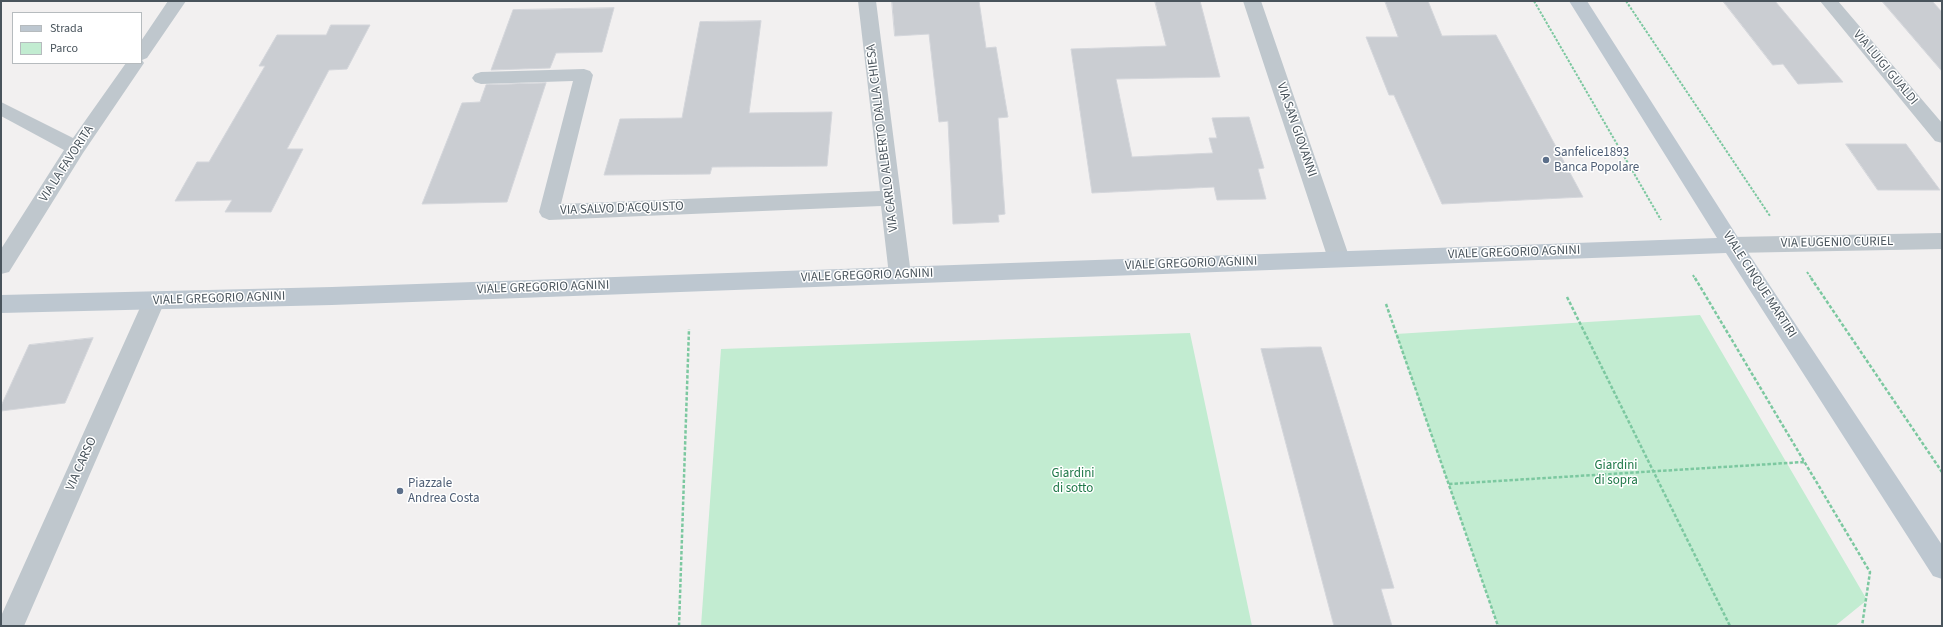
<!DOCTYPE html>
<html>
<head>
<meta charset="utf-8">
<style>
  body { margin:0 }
  #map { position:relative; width:1943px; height:627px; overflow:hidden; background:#f2f0f0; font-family:"Source Sans 3",sans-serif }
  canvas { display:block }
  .frame { position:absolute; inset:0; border:2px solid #49545c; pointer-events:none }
  .legend { position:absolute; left:12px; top:12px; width:130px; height:52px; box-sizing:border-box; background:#fff; border:1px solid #b6bbbe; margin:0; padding:5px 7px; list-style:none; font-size:12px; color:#49545c }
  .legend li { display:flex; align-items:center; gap:8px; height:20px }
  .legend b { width:20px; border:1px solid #b6bbbe }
</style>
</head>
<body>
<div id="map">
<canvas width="1943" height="627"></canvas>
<div class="frame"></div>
<ul class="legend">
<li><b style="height:5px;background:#bdc7d0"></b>Strada</li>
<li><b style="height:11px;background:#c2ecd1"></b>Parco</li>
</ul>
</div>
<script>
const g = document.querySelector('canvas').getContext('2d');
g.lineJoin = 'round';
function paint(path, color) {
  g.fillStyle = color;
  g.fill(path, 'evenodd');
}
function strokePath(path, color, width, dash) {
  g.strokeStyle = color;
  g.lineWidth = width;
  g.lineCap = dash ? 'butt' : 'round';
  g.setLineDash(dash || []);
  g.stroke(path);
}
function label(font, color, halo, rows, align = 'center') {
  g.font = font + ' "Source Sans 3",sans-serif';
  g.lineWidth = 3;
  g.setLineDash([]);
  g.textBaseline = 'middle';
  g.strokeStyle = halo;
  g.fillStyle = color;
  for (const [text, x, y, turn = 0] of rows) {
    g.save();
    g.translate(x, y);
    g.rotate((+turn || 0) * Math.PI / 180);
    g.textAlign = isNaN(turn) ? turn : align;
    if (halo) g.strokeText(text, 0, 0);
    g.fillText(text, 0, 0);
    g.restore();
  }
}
paint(new Path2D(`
  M1700 315 1867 600 1835 626H1498L1396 334Z
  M1190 333 1252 626H701L721 349Z`), '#c2ecd1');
const building = new Path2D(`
  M892 1H979L986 48 996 47 1008 117 998 118 1005 214 998 215 999 222 953 224 948 121 939 122 929 34 895 36Z
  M1155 1H1200L1220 77 1116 79 1132 157 1213 153 1209 138H1217L1212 118 1249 117 1264 168 1258 169 1266 199 1217 200 1214 187 1092 193 1071 49 1166 46Z
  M1385 1H1428L1442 36 1496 35 1583 197 1442 204 1394 95H1389L1366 37H1398Z
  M1723 1H1775L1843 82 1798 84 1783 64 1773 65Z
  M1882 1H1932L1942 12V71Z
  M614 8 602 52 556 53 550 68 491 70 513 10Z
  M761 21 749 113 832 112 827 166 712 167 710 174 604 175 620 119 682 118 700 22Z
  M331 25H370L347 69 329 70 287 149H303L271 212H225L232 200 175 201 197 162H209L265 66H259L277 35H326Z
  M546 83 507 202 422 204 462 103 480 102 486 85Z
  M1846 144H1906L1940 190H1878Z
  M93 338 65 403 1 411V406L29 345Z
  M1308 347H1321L1394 588 1381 589 1392 626H1334L1261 349Z`);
paint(building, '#cacdd2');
strokePath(building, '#d4d6db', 1);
strokePath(new Path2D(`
  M1534 1 1661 220
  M1626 1 1770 216
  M1807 272 1812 279
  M1693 275 1695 279`), '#7cc8a0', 2, [2.5, 1.5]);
strokePath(new Path2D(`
  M1695 278 1870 572 1862 626
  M1811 278 1942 472
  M1567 297 1730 626
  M1386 304 1498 626
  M1449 484 1804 462
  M679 626 689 329`), '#7cc8a0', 2.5, [3.5, 2]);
paint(new Path2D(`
  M168 1H186L147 58 142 60 144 63 83 153 9 272 1 274V249L64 150 1 116V102L73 138 126 63H141V41Z
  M858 1H876L911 275 908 281 900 283 892 281 889 275 881 206 549 220 542 217 539 212 573 81 481 84 475 82 472 78 475 74 481 72 584 69 590 71 593 75 561 204 880 191Z
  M1243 1H1261L1350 259 1346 265 1339 267 1332 265 1328 259Z
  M1820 1H1838L1942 123V143L1935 141Z
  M1942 233V249L1732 253 1725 251 1722 245 1725 239 1732 237Z
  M154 292 162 295 165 301 24 626H1V616L143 301 146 295Z`), '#bfc7cd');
paint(new Path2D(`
  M1569 1H1587L1739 239 1942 545V579L1933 576 1726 253 332 305 1 313V295L332 287 1717 238Z`), '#bdc7d0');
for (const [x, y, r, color] of [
  [1546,160,4,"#5c6f8a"],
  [400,491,4,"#5c6f8a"]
]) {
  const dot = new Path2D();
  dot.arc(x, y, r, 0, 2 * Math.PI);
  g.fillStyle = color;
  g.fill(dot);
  strokePath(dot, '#fff', 1.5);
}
label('13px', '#49545c', '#fff', [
  ["VIA LUIGI GUALDI",1885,68,50],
  ["VIA SAN GIOVANNI",1296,130,71],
  ["VIA CARLO ALBERTO DALLA CHIESA",883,138,-97],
  ["VIA LA FAVORITA",67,164,-57],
  ["VIA SALVO D'ACQUISTO",622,209,-2],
  ["VIA EUGENIO CURIEL",1837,243,-1],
  ["VIALE GREGORIO AGNINI",1514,253,-2],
  ["VIALE GREGORIO AGNINI",1191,264,-2],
  ["VIALE GREGORIO AGNINI",867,276,-2],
  ["VIALE CINQUE MARTIRI",1759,285,57],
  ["VIALE GREGORIO AGNINI",543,288,-2],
  ["VIALE GREGORIO AGNINI",219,299,-2],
  ["VIA CARSO",82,464,-66]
]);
label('13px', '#4e5e75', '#fff', [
  ["Sanfelice1893",1554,153],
  ["Banca Popolare",1554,168],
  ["Piazzale",408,484],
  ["Andrea Costa",408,499]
], 'left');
label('13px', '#1e7848', '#fff', [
  ["Giardini",1616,466],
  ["di sopra",1616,481],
  ["Giardini",1073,474],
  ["di sotto",1073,489]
]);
</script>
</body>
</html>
